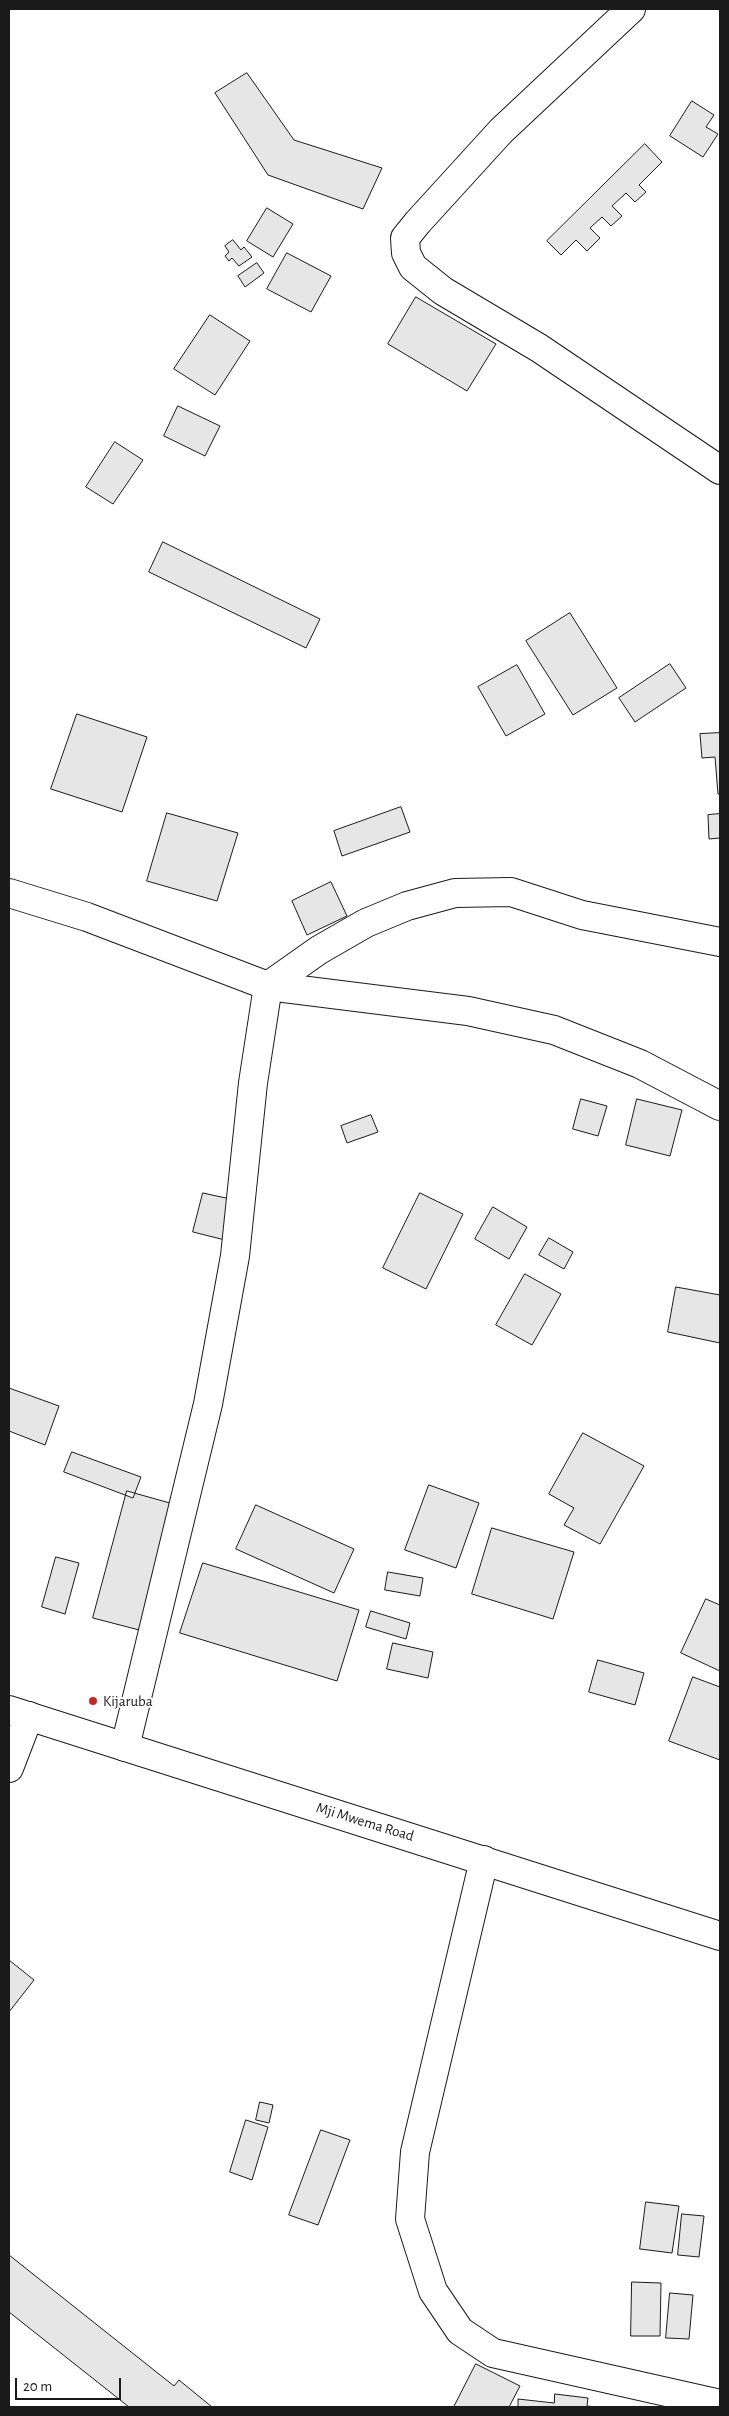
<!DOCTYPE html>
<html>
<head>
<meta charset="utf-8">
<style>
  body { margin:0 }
  #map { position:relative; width:729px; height:2416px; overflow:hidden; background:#fff; font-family:"Alegreya Sans",sans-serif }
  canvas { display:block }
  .frame { position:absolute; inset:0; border:10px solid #1a1a1a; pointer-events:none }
  .scale { position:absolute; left:15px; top:2378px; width:106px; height:22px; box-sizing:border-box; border:2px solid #1a1a1a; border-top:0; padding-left:6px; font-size:15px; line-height:18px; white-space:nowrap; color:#1a1a1a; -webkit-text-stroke:4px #fff; paint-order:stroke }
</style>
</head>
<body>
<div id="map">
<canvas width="729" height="2416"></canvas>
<div class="frame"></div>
<div class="scale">20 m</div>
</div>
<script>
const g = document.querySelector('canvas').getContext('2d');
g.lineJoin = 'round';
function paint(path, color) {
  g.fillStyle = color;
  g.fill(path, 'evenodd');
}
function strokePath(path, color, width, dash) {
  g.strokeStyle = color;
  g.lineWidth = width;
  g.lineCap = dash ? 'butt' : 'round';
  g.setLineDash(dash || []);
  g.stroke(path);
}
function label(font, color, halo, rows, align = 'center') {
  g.font = font + ' "Alegreya Sans",sans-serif';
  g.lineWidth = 4;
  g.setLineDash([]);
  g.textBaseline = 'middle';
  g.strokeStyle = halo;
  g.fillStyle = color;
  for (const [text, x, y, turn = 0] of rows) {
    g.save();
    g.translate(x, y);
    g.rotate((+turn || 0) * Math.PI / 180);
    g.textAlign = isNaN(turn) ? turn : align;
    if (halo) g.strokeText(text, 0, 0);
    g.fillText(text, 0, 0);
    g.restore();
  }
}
const building = new Path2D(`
  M247 73 294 140 382 168 363 209 268 175 215 93Z
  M692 101 714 115 706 127 718 134 703 157 670 136Z
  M645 144 662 162 639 185 646 192 635 202 626 193 612 206 622 216 611 226 602 217 590 228 600 238 587 251 576 240 561 255 547 241Z
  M267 208 293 224 273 257 247 241Z
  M233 240 241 250 244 247 252 257 239 266 232 258 229 261 225 256 229 252 225 246Z
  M287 253 331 276 311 312 267 289Z
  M257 263 264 273 245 287 238 276Z
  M416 297 496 344 467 391 388 344Z
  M210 315 250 341 215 395 174 369Z
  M178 406 220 426 205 456 164 436Z
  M115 442 143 460 113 504 86 487Z
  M163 542 320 619 306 648 149 572Z
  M570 613 617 688 573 715 526 641Z
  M670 664 686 688 635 722 619 698Z
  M517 665 545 714 506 736 478 687Z
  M77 714 147 737 122 812 51 789Z
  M720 733V794H718L715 757 702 758 700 734Z
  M401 807 410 832 342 856 334 831Z
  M167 813 238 833 217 901 147 881Z
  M720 814V838L709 839 708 815Z
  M331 882 347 916 307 935 292 901Z
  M581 1099 607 1106 598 1136 573 1129Z
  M637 1099 682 1110 670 1156 626 1145Z
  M371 1115 378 1132 347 1143 341 1126Z
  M203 1193 235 1200 225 1240 193 1232Z
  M420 1193 463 1214 426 1289 383 1268Z
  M493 1207 527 1227 509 1259 475 1239Z
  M549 1238 573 1252 564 1269 539 1255Z
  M525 1274 561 1294 532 1345 496 1325Z
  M676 1287 720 1295V1343L668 1332Z
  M9 1388 59 1406 45 1445 9 1431Z
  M583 1433 644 1466 600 1544 564 1525 574 1508 549 1494Z
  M72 1452 141 1477 133 1498 64 1472Z
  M429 1485 479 1503 456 1568 405 1550Z
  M127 1491 177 1505 143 1631 93 1618Z
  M256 1505 354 1549 334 1593 236 1549Z
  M492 1528 574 1552 553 1619 472 1594Z
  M56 1557 79 1563 65 1614 42 1607Z
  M203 1563 359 1610 337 1681 180 1633Z
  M388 1572 423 1578 420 1596 385 1590Z
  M706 1599 720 1605V1671L681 1653Z
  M371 1611 410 1623 406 1639 366 1627Z
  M393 1643 433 1652 428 1678 387 1669Z
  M598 1660 644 1673 635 1705 589 1692Z
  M693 1677 720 1687V1760L669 1741Z
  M9 1960 34 1980 9 2012Z
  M260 2102 273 2105 269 2123 256 2120Z
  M246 2120 268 2127 252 2180 230 2172Z
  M321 2130 350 2140 318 2225 289 2215Z
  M646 2202 679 2206 672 2253 640 2249Z
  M682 2214 704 2216 699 2257 678 2255Z
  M9 2255 174 2386 179 2380 212 2407H129L9 2312Z
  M632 2282 661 2283 660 2336H631Z
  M670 2293 693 2295 689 2339 666 2338Z
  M476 2364 520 2386 509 2407H454Z
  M555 2394 588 2398 587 2406 596 2407H518V2399L554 2403Z`);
paint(building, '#e6e6e6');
strokePath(building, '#1a1a1a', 1);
const minor = new Path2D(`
  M631 9 501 131 418 222 405 238 406 253 413 267 443 291 539 348 720 470
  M9 893 87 917 268 986 468 1011 554 1030 640 1064 720 1106
  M125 1747 208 1404 235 1256 253 1083 268 986 319 950 366 923 407 906 455 893 511 892 582 915 720 942
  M9 1768 29 1716
  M484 1860 415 2152 410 2219 433 2291 460 2331 493 2353 720 2404`);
const major = new Path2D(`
  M9 1710 720 1936`);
strokePath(minor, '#1a1a1a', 30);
strokePath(major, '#1a1a1a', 30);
strokePath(minor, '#fff', 28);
strokePath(major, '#fff', 28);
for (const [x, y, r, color] of [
  [93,1701,5,"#c62828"]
]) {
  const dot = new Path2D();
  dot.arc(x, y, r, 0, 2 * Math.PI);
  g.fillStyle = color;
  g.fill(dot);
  strokePath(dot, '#fff', 2);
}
label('15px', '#1a1a1a', '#fff', [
  ["Kijaruba",103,1701]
], 'left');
label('15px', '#1a1a1a', '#fff', [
  ["Mji Mwema Road",365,1822,17]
]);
</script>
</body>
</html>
